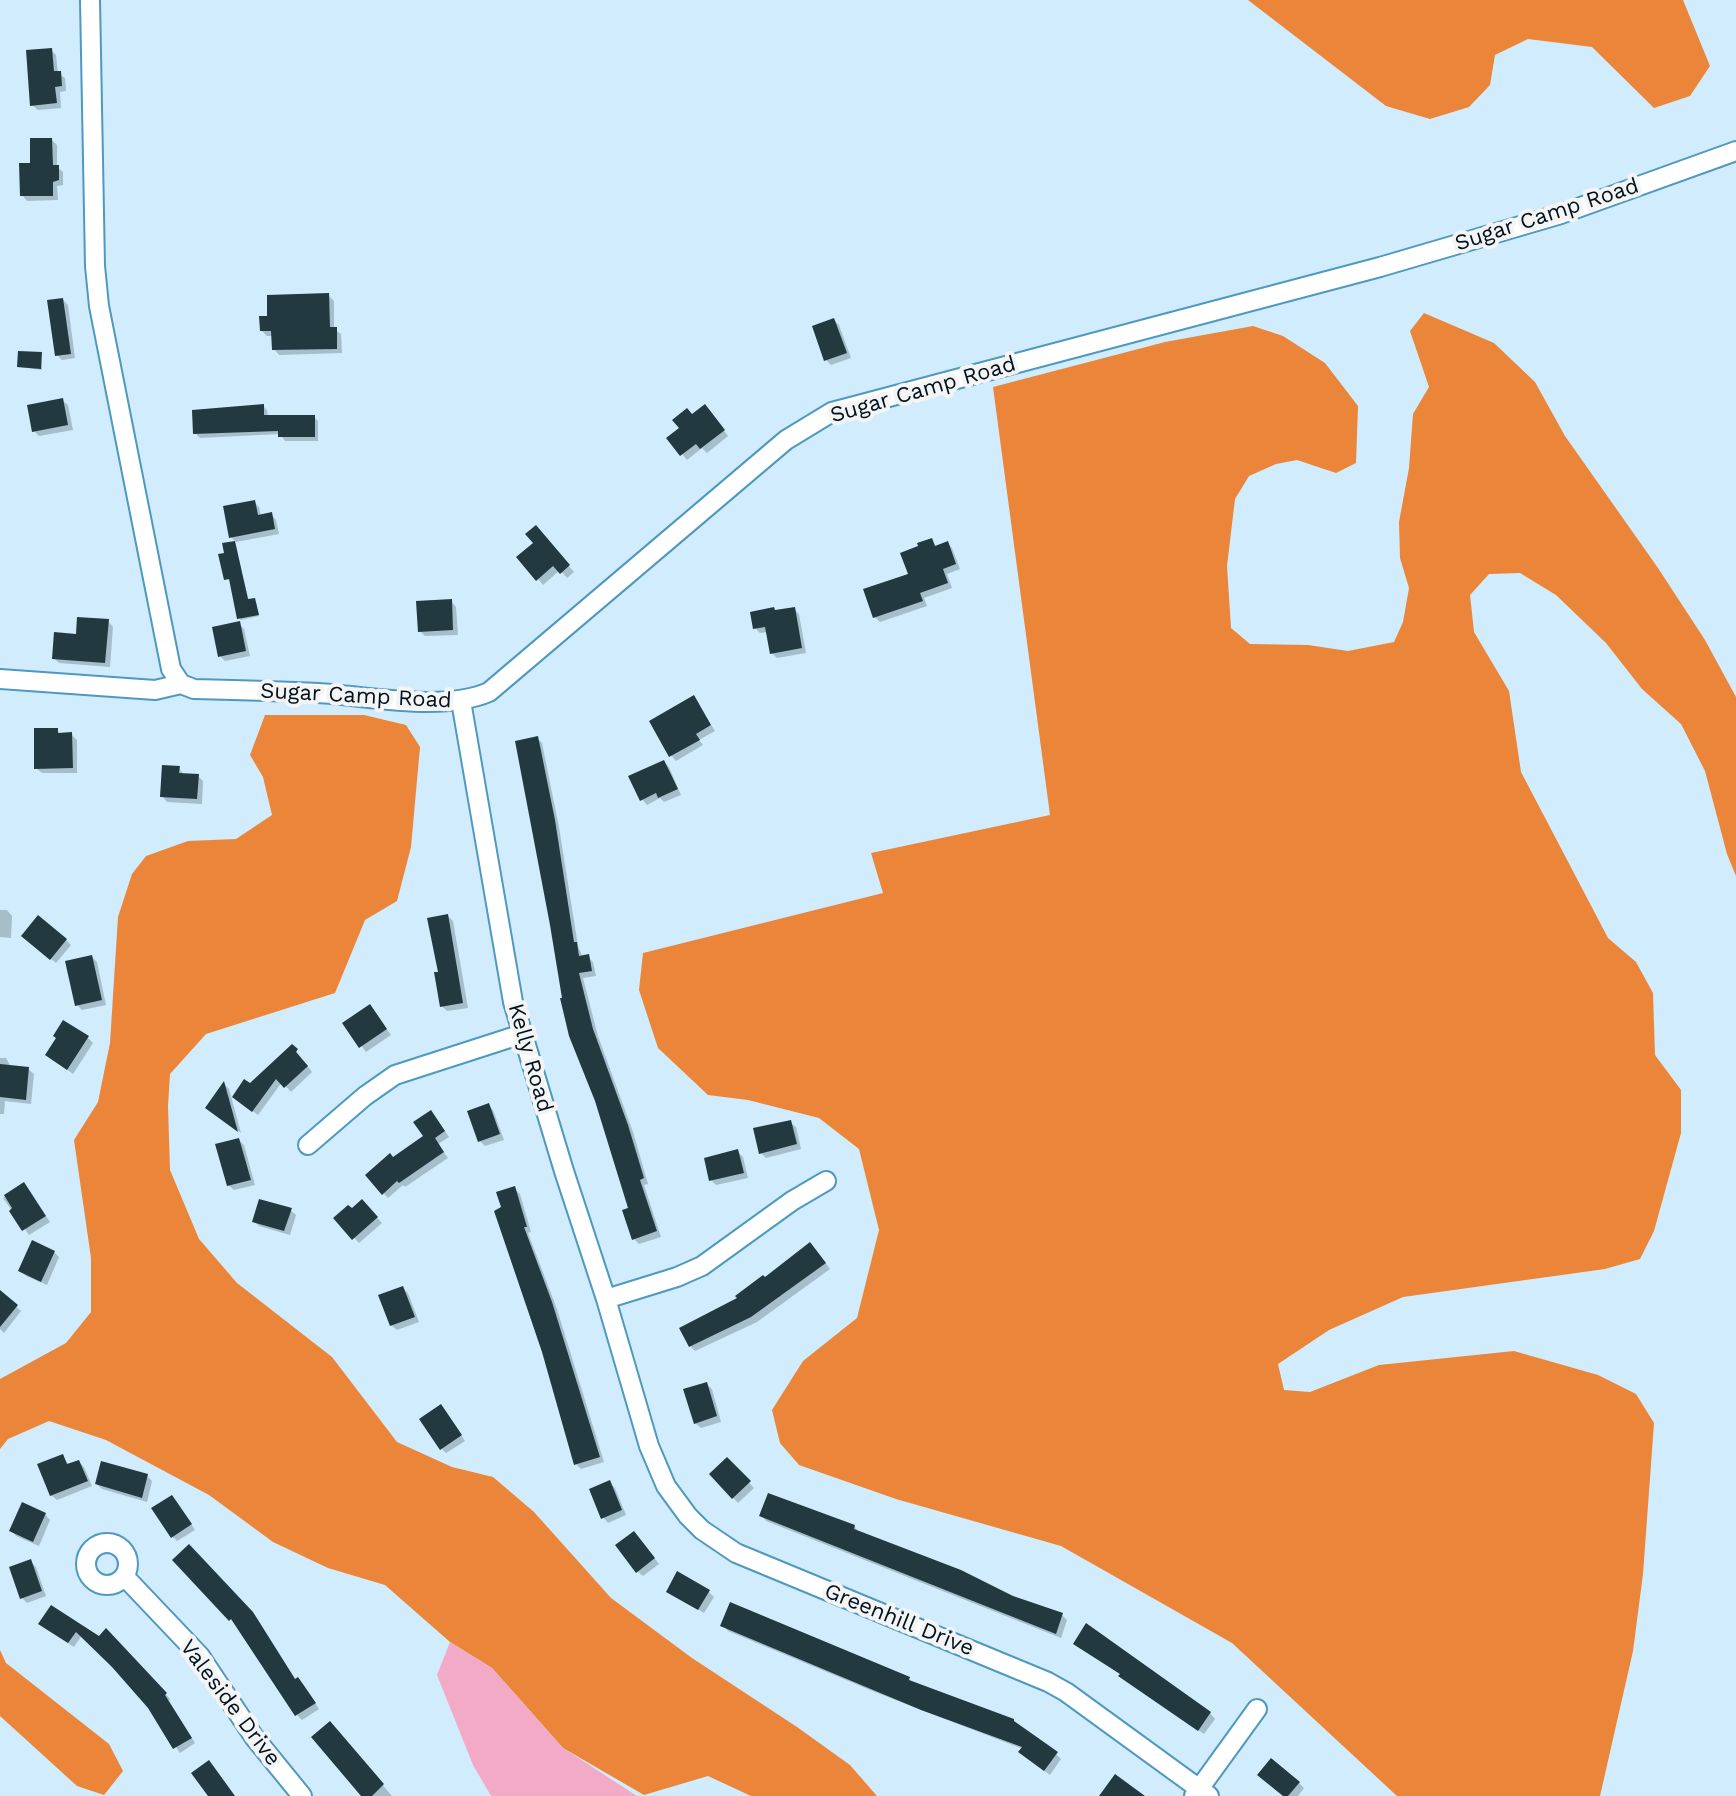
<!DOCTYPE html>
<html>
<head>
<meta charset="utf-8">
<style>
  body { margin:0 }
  canvas { display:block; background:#d0ecfd }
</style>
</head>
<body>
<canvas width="1736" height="1796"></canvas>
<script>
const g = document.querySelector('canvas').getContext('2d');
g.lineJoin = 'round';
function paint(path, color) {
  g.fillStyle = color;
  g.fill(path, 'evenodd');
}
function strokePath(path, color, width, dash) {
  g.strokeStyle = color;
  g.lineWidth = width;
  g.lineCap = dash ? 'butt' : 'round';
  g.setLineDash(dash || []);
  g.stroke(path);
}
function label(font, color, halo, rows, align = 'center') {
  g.font = font + ' "Work Sans",sans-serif';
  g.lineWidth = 8;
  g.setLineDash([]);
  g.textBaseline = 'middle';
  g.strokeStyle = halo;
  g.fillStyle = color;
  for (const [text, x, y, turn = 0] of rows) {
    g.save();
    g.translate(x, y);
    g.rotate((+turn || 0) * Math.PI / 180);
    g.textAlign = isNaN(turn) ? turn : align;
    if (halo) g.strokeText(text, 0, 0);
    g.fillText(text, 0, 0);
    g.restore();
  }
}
paint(new Path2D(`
  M1248 0H1683L1710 66 1690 96 1654 108 1592 47 1528 39 1495 55 1490 85 1469 107 1430 119 1386 106Z
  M1424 313 1494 343 1535 382 1565 436 1658 568 1705 640 1736 697V876L1727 854 1705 771 1681 724 1642 689 1606 643 1556 595 1520 573 1489 574 1470 595 1474 632 1509 691 1521 772 1608 938 1636 962 1653 993 1655 1055 1681 1090V1133L1654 1231 1640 1259 1605 1269 1403 1297 1329 1330 1278 1364 1284 1390 1310 1392 1379 1365 1514 1351 1598 1375 1636 1394 1654 1423 1643 1574 1633 1651 1600 1796H1397L1232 1643 1061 1546 896 1499 799 1465 780 1443 772 1410 803 1361 857 1318 879 1230 859 1149 819 1118 748 1100 708 1095 658 1048 639 990 643 953 883 893 871 853 1050 815 993 387 1165 342 1253 326 1283 336 1325 363 1358 406 1356 463 1336 473 1297 460 1276 464 1249 476 1235 499 1227 566 1231 628 1250 644 1308 645 1348 651 1394 642 1403 622 1409 588 1400 558 1399 522 1409 468 1413 414 1429 387 1410 331Z
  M265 715H364L406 725 420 747 411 847 397 901 365 920 335 993 206 1034 170 1074 168 1106 170 1170 199 1239 237 1283 332 1357 397 1442 452 1467 493 1477 534 1512 611 1598 692 1658 797 1727 850 1765 877 1796H751L708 1776 644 1795 563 1748 492 1668 450 1642 385 1585 328 1568 273 1542 209 1495 106 1440 49 1421 8 1439 0 1449V1379L66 1343 91 1312V1258L74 1140 98 1102 110 1043 118 917 132 874 146 856 188 841 236 839 272 815 263 777 250 755Z
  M0 1650 6 1663 109 1744 123 1771 104 1795 77 1786 0 1716Z`), '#eb8539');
paint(new Path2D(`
  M450 1642 492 1668 563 1748 637 1796H491L473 1765 437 1675Z`), '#f2aac7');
paint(new Path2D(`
  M51 50 56 55 58 73 65 78 66 91 60 92 61 108 38 110 32 105Z
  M52 140 57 145V167L63 172V185L57 186 58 200 27 201 22 195 32 165Z
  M328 295 334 301V329L341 334 342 353 279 355 274 349 273 336H267L262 331Z
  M63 300 68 305 75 358 62 360 57 355Z
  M834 320 839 325 851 358 831 365 826 360Z
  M41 354 42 370 19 367Z
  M62 400 68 405 73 430 39 436 34 431Z
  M263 406 267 410 268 417H314L318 421V441H285L280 434 200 438 195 433Z
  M710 412 728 436 707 453 702 448 687 460 669 438 693 416Z
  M254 502 259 507 261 516 271 514 276 520 279 534 236 542 231 537Z
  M541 533 574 572 567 578 560 570 543 585 538 579 535 543Z
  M931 540 937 547 947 543 952 548 960 569 947 574 952 588 924 598 927 606 880 622 875 617 911 575Z
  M234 543 249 601 256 602 259 616 241 620 239 618 231 580 225 579 226 555Z
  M451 601 456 607 458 635 425 636 420 631Z
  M794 609 799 614 806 653 777 658 772 653 768 632 760 633 755 628 776 612Z
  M108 621 113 627 110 667 59 663 54 658 77 636Z
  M239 624 244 629 250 656 225 661 220 656Z
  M694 698 715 731 699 740 703 745 676 761 671 755Z
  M57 730 62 735 71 734 77 740V773H42L36 768Z
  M537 738 542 743 559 827 578 946 583 958 588 957 593 962 596 976 583 978 598 1036 633 1132 648 1184 644 1185 661 1237 639 1244 634 1239 631 1209 597 1101Z
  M664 762 669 767 681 795 664 802 660 798 647 805 642 799Z
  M179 768 184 775 198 776 203 781 202 804 167 802 162 796Z
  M0 910H7L12 916 11 938 0 937Z
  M448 916 453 921 468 1008 447 1011 442 1006 440 973Z
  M66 940 71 945 56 963 29 941Z
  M92 957 97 962 106 1005 82 1010 77 1005Z
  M375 1012 391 1035 366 1052 345 1024Z
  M58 1038H88L93 1043 73 1074 47 1055Z
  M293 1047 312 1072 291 1092 282 1082 258 1115 239 1101 250 1086Z
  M0 1058H6L11 1067 28 1069 34 1074 31 1104 5 1101 4 1114H0Z
  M225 1085 229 1089 241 1133 213 1113Z
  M488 1105 493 1110 504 1140 485 1146 480 1141Z
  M436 1118 449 1137 438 1144 448 1158 405 1187 403 1185 388 1198 367 1175 426 1137Z
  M790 1122 796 1127 801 1149 766 1158 761 1153Z
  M239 1140 244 1145 255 1185 234 1190 228 1185Z
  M738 1152 743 1157 748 1178 716 1185 711 1180Z
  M24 1185 50 1222 29 1235 3 1198Z
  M514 1189 520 1194 531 1232 528 1233 557 1309 604 1462 581 1469 576 1464 504 1208Z
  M362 1202 382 1223 359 1243 336 1218 352 1211Z
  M290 1210 296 1215 290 1235 259 1226 254 1221Z
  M815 1249 830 1269 757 1322 695 1351 690 1346 740 1299 765 1280Z
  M54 1252 59 1257 47 1285 26 1276 21 1271Z
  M403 1288 408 1293 419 1322 397 1330 391 1325Z
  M0 1293 21 1311 4 1333 0 1329Z
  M706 1384 712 1389 721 1422 701 1428 695 1423Z
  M446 1412 465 1441 446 1453 441 1448Z
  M62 1456 70 1466 79 1462 84 1467 92 1486 57 1500 51 1495Z
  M727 1460 754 1488 738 1503 711 1474Z
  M147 1476 152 1481 147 1502 102 1489 97 1484Z
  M610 1483 615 1488 626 1515 608 1523 603 1517Z
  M177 1502 195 1530 177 1541 172 1536Z
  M45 1514 50 1520 39 1546 16 1536 11 1530Z
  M761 1515 854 1526 859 1532 1013 1598 1062 1615 1067 1620 1061 1638 766 1521Z
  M639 1538 659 1564 643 1576 637 1571Z
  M175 1560 258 1620 296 1680 303 1684 319 1709 302 1720 297 1715 237 1623Z
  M31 1562 36 1567 46 1596 27 1603 22 1598Z
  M668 1591H708L714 1597 704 1613Z
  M51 1607 99 1638 106 1631 170 1699 169 1701 195 1743 180 1753 150 1707 82 1635 74 1647 46 1629Z
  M723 1625 909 1679 914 1684 1056 1754 1061 1759 1050 1775 1026 1757 1023 1749 875 1692 728 1631Z
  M1122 1675 1210 1713 1215 1719 1204 1734 1126 1681Z
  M335 1729 392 1796H365Z
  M1299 1783 1304 1788 1298 1796H1285Z`), '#0003');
paint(new Path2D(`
  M52 48 54 71H61L62 86 55 87 57 103 30 106 26 50Z
  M30 138H52L53 165H59V180L53 182V196H20L19 163H30Z
  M329 293 330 327H337V349L272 350 271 331H260L259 316H267V295Z
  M63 298 71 354 55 356 47 300Z
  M834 318 847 353 824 361 812 326Z
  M18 351 42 352 41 369 17 367Z
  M63 398 68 425 32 432 27 405Z
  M264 404V415H315V437H278V431L193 434 192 410Z
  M705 404 725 430 700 449 696 444 680 456 666 438 679 428 672 420 687 408 692 414Z
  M255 500 258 515 272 512 275 529 229 538 223 506Z
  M536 525 570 565 560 574 553 566 536 581 516 557 533 543 525 534Z
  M932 538 935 546 948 541 956 564 943 569 948 583 920 593 923 601 873 618 863 589 908 574 900 553 918 546 917 543Z
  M235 541 248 599 255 598 259 615 237 619 229 579 224 580 218 554 224 553 222 543Z
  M452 599 453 630 418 632 416 601Z
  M774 607 775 610 795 607 802 648 770 654 765 627 753 629 750 612Z
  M77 617 109 619 105 663 52 659 54 632 76 634Z
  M240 621 246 651 218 657 212 627Z
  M694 695 711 725 696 734 700 740 669 757 649 721Z
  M34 728H58V733L72 732 73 768 34 769Z
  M538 736 555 820 574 942H577L579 956 589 954 592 971 579 973 593 1029 628 1125 644 1178 640 1180 657 1231 632 1240 622 1210 628 1208 595 1101 569 1036 560 998H562L550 925 515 741Z
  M664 760 678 789 658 798 656 793 640 801 628 776Z
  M162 765 180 766 179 773 199 774 197 799 160 797Z
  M448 914 463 1003 440 1007 434 972H438L427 918Z
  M38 915 67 939 50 960 21 936Z
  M92 955 102 1000 75 1006 65 961Z
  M370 1004 387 1029 359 1048 342 1023Z
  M63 1020 89 1036 67 1070 45 1055 56 1038 53 1036Z
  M292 1044 298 1049 296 1052 308 1066 284 1088 276 1079 252 1112 232 1097 244 1079 250 1083Z
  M0 1064 29 1067 26 1100 0 1097Z
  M224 1081 238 1132 205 1108Z
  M489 1103 500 1134 478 1142 467 1111Z
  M431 1110 445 1131 435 1138 444 1152 399 1183 397 1181 382 1195 365 1175 390 1153 393 1157 423 1136 413 1122Z
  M791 1120 797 1144 759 1154 753 1128Z
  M239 1138 251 1180 227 1186 215 1144Z
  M738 1149 744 1173 709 1181 704 1158Z
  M24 1182 46 1216 22 1231 9 1211 12 1208 4 1195Z
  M515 1186 527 1227H524L552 1302 600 1457 574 1465 542 1352 494 1211 501 1207 496 1192Z
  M259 1199 292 1208 284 1231 252 1222Z
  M362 1199 378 1217 352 1240 333 1218 348 1205 352 1208Z
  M32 1240 55 1251 41 1282 18 1271Z
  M810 1242 826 1263 751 1317 689 1347 679 1328 737 1298 735 1296 763 1275 765 1277Z
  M403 1286 415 1317 390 1326 378 1295Z
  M0 1290 18 1305 0 1327Z
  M707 1382 717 1416 694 1424 683 1389Z
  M441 1404 462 1435 440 1450 419 1419Z
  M63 1454 67 1464 79 1460 88 1481 50 1496 37 1464Z
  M727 1457 751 1481 732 1499 709 1474Z
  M101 1461 148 1474 142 1498 95 1484Z
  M610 1480 622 1510 601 1519 589 1489Z
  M768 1493 855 1525 854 1529 961 1570 1013 1596 1063 1613 1056 1634 759 1516Z
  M172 1495 192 1524 171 1538 151 1508Z
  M22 1502 46 1513 33 1542 9 1531Z
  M634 1531 655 1558 636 1573 615 1545Z
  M189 1544 253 1612 295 1679 298 1677 316 1703 295 1716 231 1619 229 1621 172 1560Z
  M31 1559 42 1591 20 1599 9 1567Z
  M677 1571 710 1590 698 1610 666 1592Z
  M730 1602 910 1677 909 1680 1014 1719V1721L1058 1752 1044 1771 1018 1752 1022 1747 921 1710 720 1626Z
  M51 1605 99 1636 106 1628 167 1693 165 1695 192 1738 173 1749 148 1708 112 1667 76 1632 68 1643 38 1624Z
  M1086 1623 1211 1712 1198 1731 1118 1676 1120 1674 1073 1644Z
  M330 1721 384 1784 372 1796H361L311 1737Z
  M1271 1758 1300 1782 1288 1796H1283L1257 1775Z
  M209 1760 235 1796H208L191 1773Z
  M1115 1774 1145 1796H1099Z`), '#223a3f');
const street = new Path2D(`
  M90 0 95 266 99 306 171 669 181 684 194 689C236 690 277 691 318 693 368 696 443 712 489 692L786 440 832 412 1380 267 1561 214 1736 151
  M0 679 155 690 181 684
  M461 701 513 1002 564 1171 606 1299 649 1446 666 1486 688 1516 702 1530 736 1553 1048 1682 1066 1692 1209 1796
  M308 1145 365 1096 395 1075 522 1034
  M606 1299 677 1277 702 1266 792 1201 826 1181
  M86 1564a21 21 0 1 1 42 0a21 21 0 1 1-42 0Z
  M124 1576 200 1656 254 1737 302 1796
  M1194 1796 1257 1709`);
strokePath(street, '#4f99c0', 22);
strokePath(street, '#fff', 18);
label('22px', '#00121d', '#f4f4f4', [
  ["Sugar Camp Road",1547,215,-18],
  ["Sugar Camp Road",923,390,-16],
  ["Sugar Camp Road",356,696,3],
  ["Kelly Road",530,1058,74],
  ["Greenhill Drive",899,1620,22],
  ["Valeside Drive",230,1703,53]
]);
</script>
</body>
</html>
